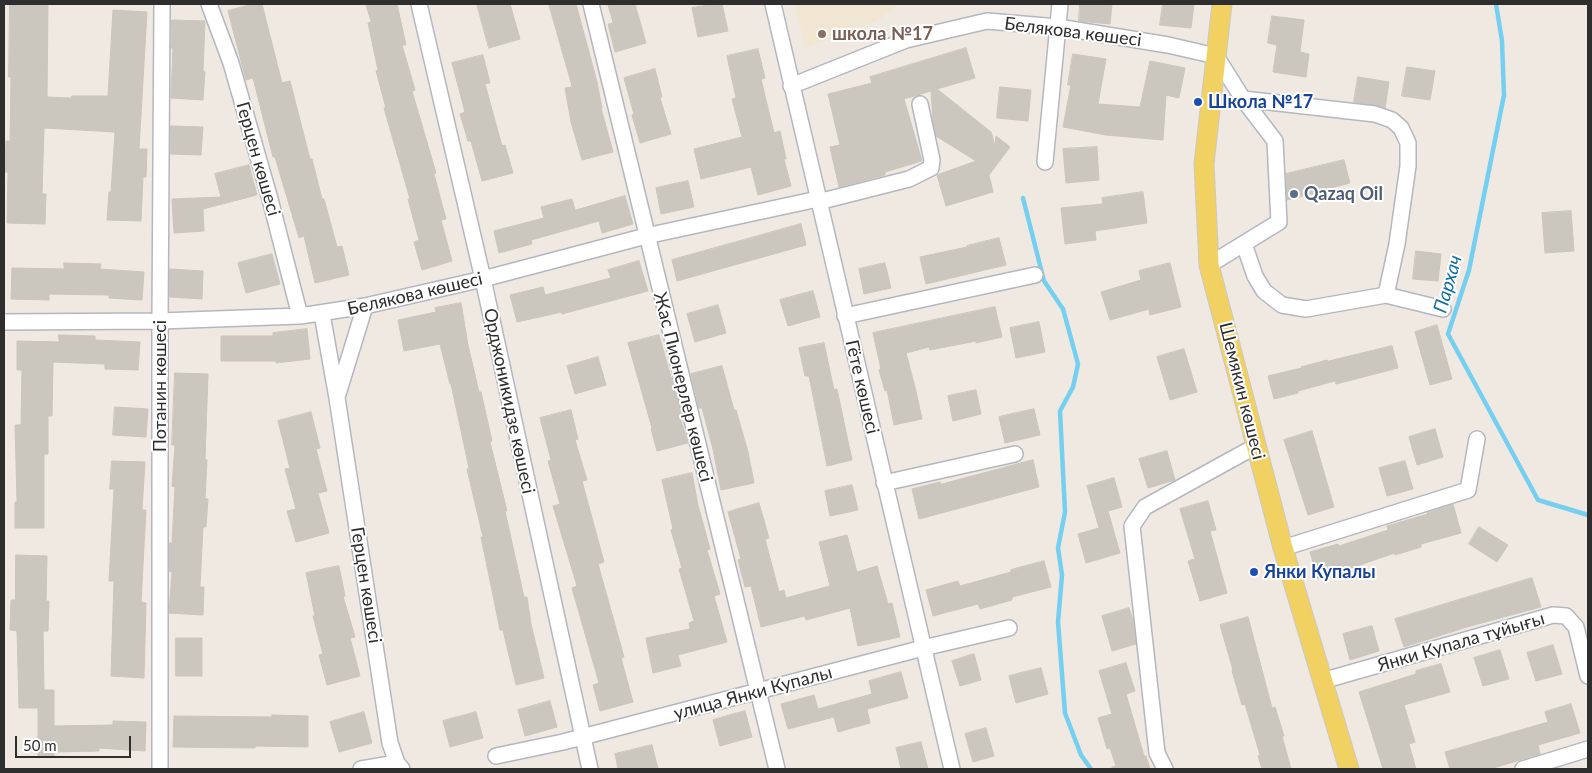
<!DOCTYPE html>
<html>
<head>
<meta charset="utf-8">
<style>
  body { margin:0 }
  #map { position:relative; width:1592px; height:773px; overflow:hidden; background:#efe9e1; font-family:Lato,sans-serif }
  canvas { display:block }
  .frame { position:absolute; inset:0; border:5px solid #2e2e2e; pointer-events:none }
  .scale { position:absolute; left:15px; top:736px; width:116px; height:22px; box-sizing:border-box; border:2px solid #2e2e2e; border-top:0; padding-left:6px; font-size:15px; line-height:18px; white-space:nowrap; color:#2e2e2e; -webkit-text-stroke:4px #fff; paint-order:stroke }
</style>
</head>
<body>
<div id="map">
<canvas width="1592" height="773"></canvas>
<div class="frame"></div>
<div class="scale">50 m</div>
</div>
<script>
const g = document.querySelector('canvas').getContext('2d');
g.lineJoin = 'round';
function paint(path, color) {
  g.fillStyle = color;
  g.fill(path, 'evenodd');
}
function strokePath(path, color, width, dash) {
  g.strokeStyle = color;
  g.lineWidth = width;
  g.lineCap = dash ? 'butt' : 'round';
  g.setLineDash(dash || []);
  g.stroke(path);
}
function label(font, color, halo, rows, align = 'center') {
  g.font = font + ' Lato,sans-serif';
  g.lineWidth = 4;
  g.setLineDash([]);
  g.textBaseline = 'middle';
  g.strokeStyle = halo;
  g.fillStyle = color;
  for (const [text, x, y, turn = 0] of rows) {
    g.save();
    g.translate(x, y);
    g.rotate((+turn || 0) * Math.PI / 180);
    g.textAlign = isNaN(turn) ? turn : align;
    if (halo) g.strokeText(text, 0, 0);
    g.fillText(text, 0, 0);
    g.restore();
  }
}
paint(new Path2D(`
  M794 4H900L878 20 806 48Z`), '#f0e6d1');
strokePath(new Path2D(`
  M1496 4 1502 41 1504 95 1469 270 1448 334 1538 500 1588 515
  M1023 198 1044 281 1063 309 1078 364 1073 387 1060 411 1065 512 1058 548 1062 575 1058 622 1065 713 1081 755 1091 769`), '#75cff0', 4.5);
const building = new Path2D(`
  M10 4H48L47 97 71 98 72 96H108L113 10 147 12 139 149H147L146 177H143L141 221 107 220 109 192H111L115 132 44 128 42 194H46L45 224 7 223 8 172H5L6 141H10L11 77H9Z
  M253 4H262L282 83 290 81 310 159H312L322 199H324L337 247 342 246 349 275 315 283 304 236 299 238 275 157H273L253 78 246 80 228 11Z
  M366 4H397L406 45H402L415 90 412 91 436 173 434 174 446 219 441 220 452 261 422 270 414 242 419 240 408 199H410L384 108H386L376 71 378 70 368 23 371 22Z
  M477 4H510L520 39 489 48Z
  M549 4H576L597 82 602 108H601L613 152 582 160 571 122 565 88 572 87Z
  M608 4H635L646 43 615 52 608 24 613 23Z
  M714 4H722L728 31 698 37 692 8Z
  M1080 4H1112L1110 24 1079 21Z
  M1163 4H1194L1191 28 1160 25Z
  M1272 16 1304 20 1300 52 1309 54 1306 77 1273 72 1277 45 1268 43Z
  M172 20 205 21 203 71 205 72 203 100 171 98 173 48H171Z
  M966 48 975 78 937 89 991 132 995 146 996 136 1010 147 989 175 993 192 946 206 937 175 976 161 936 136 933 121 931 91 904 99 922 161 885 172V175L839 187 830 147 840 145 828 94 872 83 870 77Z
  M758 49 765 78 761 79 774 133 780 131 786 159H784L791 186 758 195 751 167 701 179 694 149 742 137 732 99 736 98 727 56Z
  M1073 54 1106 59 1098 104 1140 107 1150 61 1185 68 1179 98 1166 95 1163 140 1106 135 1063 127 1071 85H1068Z
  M483 55 490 83 485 84 502 146 505 145 513 173 482 181 471 141H468L460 114 465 112 452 63Z
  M1407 67 1435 71 1430 100 1402 96Z
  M655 69 662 97 660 98 671 134 640 143 632 115 634 114 624 78Z
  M1358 77 1389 82 1385 108 1376 105 1354 102Z
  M1000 87 1031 90 1028 121 997 118Z
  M171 126 203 127 201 155 170 154Z
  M1097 147 1099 180 1066 183 1063 149Z
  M1344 160 1350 183 1323 190 1324 191 1287 200 1286 174Z
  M249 165 257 195 203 209 204 231 174 233 172 199 221 197 215 174Z
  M688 181 694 207 661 214 656 188Z
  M1143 192 1147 223 1095 231 1096 240 1065 244 1061 208 1103 204 1102 198Z
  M625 196 633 224 602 233 599 221 531 240 532 244 499 253 494 231 544 218 541 207 572 199 575 210Z
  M1571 211 1574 251 1545 253 1542 213Z
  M801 224 806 245 677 281 672 260Z
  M999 238 1006 265 926 284 920 257 967 247V246Z
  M1416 251 1441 254 1438 281 1413 279Z
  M272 254 280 284 246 293 238 263Z
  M639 261 648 291 562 314V312L517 322 510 295 543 287 545 295 611 278 608 270Z
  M64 263 101 264 100 269 144 272 142 300 109 298V295L49 294V300L11 299 12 268 64 269Z
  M885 263 891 288 864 294 859 269Z
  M1170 263 1181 307 1150 315 1149 309 1110 320 1101 292 1141 280 1139 271Z
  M170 269 203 271 202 299 170 297Z
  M813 291 820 317 788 326 780 300Z
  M461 303 468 345 479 392H481L492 441 490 442 507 511H505L524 597H527L531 624 544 678 516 685 503 630H500L481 537H483L467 469 469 468 451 384H450L440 344 404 351 398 320 436 312 435 308Z
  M718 305 726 333 695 342 687 314Z
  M995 307 1002 337 976 343V341L930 350 929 347 906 353 916 391 922 419 894 425 887 390 885 391 879 370 881 369 873 333Z
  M1039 322 1045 352 1016 358 1010 328Z
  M1437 325 1452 379 1430 385 1415 332Z
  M307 329 310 359 276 363V361H221V336H273V333Z
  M59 335 95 336V340L140 342 138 370 105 369V364L53 362 52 416H48V454H44V528H15V502H17L15 425H21L22 370H17V341L59 342Z
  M659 335 671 377 673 379 681 414H679L688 443 657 451 651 429 652 428 628 343Z
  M824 343 834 390 837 389 852 460 827 466 809 376H805L799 348Z
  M1392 346 1398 368 1336 384 1335 381 1298 391V393L1274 399 1268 376 1302 368 1301 367 1327 360 1328 361Z
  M1184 349 1197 392 1170 400 1157 357Z
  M598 357 606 385 575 394 567 366Z
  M722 366 734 410H736L748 452 754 483 721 490 713 449 702 408H699L691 374Z
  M175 373 208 374 205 460H207L205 499H208L206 527H203L200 587H204L203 615 169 613 172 572 169 571V543H172L175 487 172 486 175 445H172Z
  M976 390 981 414 953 421 948 396Z
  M115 407 148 409 146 437 113 435Z
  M1034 409 1040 435 1005 443 999 417Z
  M571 410 578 439 575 440 587 480 582 481 604 562 598 564 624 657 621 658 633 702 600 711 593 685 599 683 572 588 577 586 553 506 560 504 548 461 551 460 540 418Z
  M311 412 320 448 316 449 327 491 318 493 329 533 296 542 287 511 296 509 285 469 290 468 278 421Z
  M1435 429 1443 457 1417 465 1409 437Z
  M1312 431 1334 507 1308 515 1284 440Z
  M1167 451 1175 480 1148 488 1139 459Z
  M1033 460 1039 487 919 519 912 489 940 482 941 484Z
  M112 461 145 462 142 510H146L141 602 146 603 144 678 111 676 114 581H109L114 489H110Z
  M1405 461 1413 489 1387 496 1379 468Z
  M692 473 698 505 710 549 707 550 720 594 714 596 727 642 678 655 681 666 653 673 646 638 690 629 689 623 694 621 679 569 682 568 671 530 673 529 662 480Z
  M1114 478 1122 507 1108 511 1120 553 1086 563 1078 534 1099 528 1087 486Z
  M852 485 858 510 830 516 825 491Z
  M1208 501 1216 530 1210 531 1227 593 1200 601 1188 561 1195 559 1180 509Z
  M759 503 769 538 765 539 779 592 784 590 786 598 830 586 819 542 847 535 857 572 877 566 888 604 892 603 900 637 858 646 850 608 806 620 805 616 761 627 751 586 745 587 738 560 741 559 728 512Z
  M1453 504 1461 533 1421 544V547L1395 555V553L1345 570 1346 572 1318 579 1310 552 1338 544 1339 546 1388 530 1387 526 1428 514 1427 513Z
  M1479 527 1508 545 1497 562 1469 544Z
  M16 555 47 556 46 601H49L48 631H43L44 690H54V726L113 725V721L146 722 145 751 99 748V751L54 752V756H38V708H19L17 631 10 630 11 600H15Z
  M1044 561 1051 587 1012 597V600L980 609 978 604 933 616 926 590 958 581 960 586 1011 572V570Z
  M339 566 345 596H343L355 637 350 638 360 676 327 685 319 655 323 654 313 616H315L306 573Z
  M1532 578 1541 607 1467 627 1404 647 1395 619Z
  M1129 608 1133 620 1136 644 1112 651 1102 616Z
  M1248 617 1272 708 1275 707 1284 736H1282L1291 769H1262L1258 756 1260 755 1245 704 1242 705 1232 671 1233 670 1220 625Z
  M1372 626 1379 651 1350 660 1343 634Z
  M176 638H202V676H176Z
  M1553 645 1562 674 1536 681 1527 653Z
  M1500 650 1509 679 1483 686 1474 658Z
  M974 654 981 680 960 686 952 661Z
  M1126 663 1135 691 1126 694 1144 756H1146L1150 769H1112V767L1116 766 1110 748 1107 749 1098 718 1112 714 1099 671Z
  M1441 664 1450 692 1404 705 1415 742 1409 744 1416 769H1383L1359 692 1416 674V671Z
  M1041 668 1048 694 1016 703 1009 676Z
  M901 672 908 698 867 709 870 723 838 732 834 717 788 729 781 704 814 695 818 709 872 694 869 681Z
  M550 701 557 727 525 736 518 710Z
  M1571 704 1580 733 1538 745 1540 754 1490 769H1450L1445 752 1548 722 1545 712Z
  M745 711 752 737 720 746 713 720Z
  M364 712 372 743 339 752 330 722Z
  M476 712 483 738 450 747 443 721Z
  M272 715 308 716V747L256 746 255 748 173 747 174 716 272 717Z
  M986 728 994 756 973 762 965 734Z
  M921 742 928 769H901L896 748Z
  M652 745 658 769H618L615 754Z`);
paint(building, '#cbc7bf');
strokePath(building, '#cbc5ba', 1);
const minor = new Path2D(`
  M209 4 231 63 270 199 300 316
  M419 4 483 279 590 769
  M591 4 777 769
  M773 4 952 769
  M791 86 906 40 987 21 1058 27 1168 45 1216 56 1243 99 1275 141 1279 222 1209 265
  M1243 99 1375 114 1392 120 1401 128 1408 143V166L1397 244 1386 295
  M1045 162 1060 4
  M818 202 909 179 931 168 932 160 920 104
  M1244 244 1255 276 1264 291 1282 305 1306 309 1386 295 1443 309
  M322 314 337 398 390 743 397 763 402 769
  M845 316 1035 275
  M4 322 160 321 300 316 365 306 483 279 646 236 818 199
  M338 394 365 306
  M884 483 1015 454
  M1283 548 1468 490 1477 439
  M1322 681 1553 615 1566 616 1576 627 1588 676
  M496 756 563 742 923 648 1009 628
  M160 769V321L162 4
  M361 769 397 763
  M1165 769 1157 753 1132 526 1145 507 1256 446
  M1523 769 1588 749`);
const major = new Path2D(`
  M1222 4 1204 164 1209 265 1283 548 1349 769`);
strokePath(minor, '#b4b7c1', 18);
strokePath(major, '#c9c9c9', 21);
strokePath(minor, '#fff', 15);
strokePath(major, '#f2d163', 19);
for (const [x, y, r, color] of [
  [822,34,5,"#8d6e63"],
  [1198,102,5,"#1a4fb4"],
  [1294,194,5,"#5c6f8a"],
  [1254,572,5,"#1a4fb4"]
]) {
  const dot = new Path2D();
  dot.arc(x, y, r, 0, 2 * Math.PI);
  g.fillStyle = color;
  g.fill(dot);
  strokePath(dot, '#fff', 2);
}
label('18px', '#2e2e2e', '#fff', [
  ["Белякова көшесі",1073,32,7],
  ["Герцен көшесі",258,159,74],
  ["Белякова көшесі",415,294,-13],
  ["Потанин көшесі",160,386,-90],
  ["Жас Пионерлер көшесі",683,387,76],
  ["Гёте көшесі",862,387,77],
  ["Шемякин көшесі",1242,391,76],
  ["Орджоникидзе көшесі",509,401,78],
  ["Герцен көшесі",366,585,81],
  ["Янки Купала тұйығы",1461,642,-16],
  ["улица Янки Купалы",753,693,-15]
]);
label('bold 18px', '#785e54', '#fff', [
  ["школа №17",832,34]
], 'left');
label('bold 18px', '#164399', '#fff', [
  ["Школа №17",1208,102],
  ["Янки Купалы",1264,572]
], 'left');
label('bold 18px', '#4e5e75', '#fff', [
  ["Qazaq Oil",1304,194]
], 'left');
label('italic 19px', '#0d6fa3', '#fff', [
  ["Пархач",1448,284,-74]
]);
</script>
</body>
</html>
